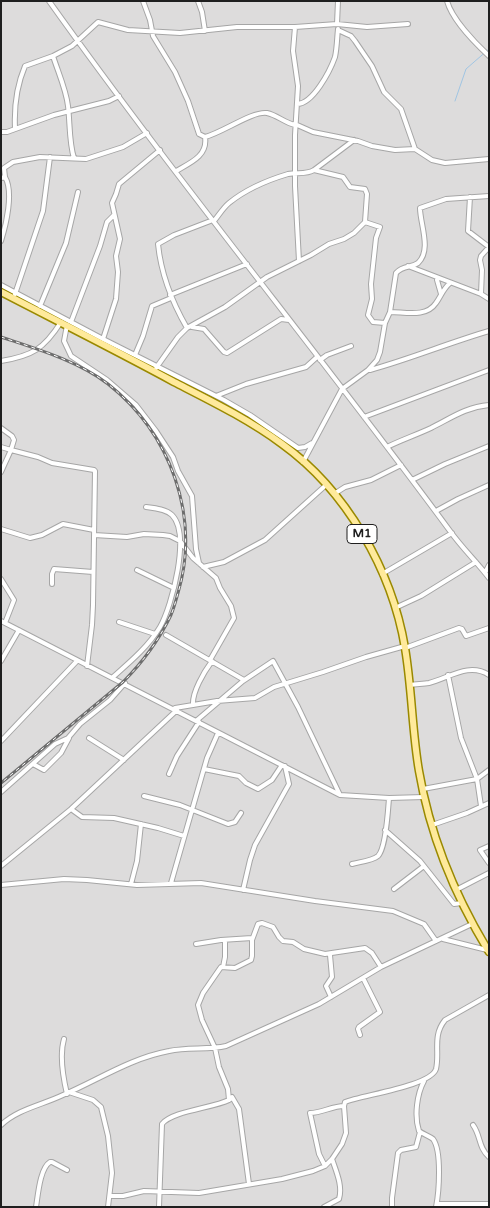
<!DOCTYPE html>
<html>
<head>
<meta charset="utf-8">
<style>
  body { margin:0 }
  #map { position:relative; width:490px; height:1208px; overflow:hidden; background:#f1efe4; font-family:"Varela Round",sans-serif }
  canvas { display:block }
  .frame { position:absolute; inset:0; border:2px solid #1f1f1f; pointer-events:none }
</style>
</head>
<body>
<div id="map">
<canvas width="490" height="1208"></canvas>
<div class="frame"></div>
</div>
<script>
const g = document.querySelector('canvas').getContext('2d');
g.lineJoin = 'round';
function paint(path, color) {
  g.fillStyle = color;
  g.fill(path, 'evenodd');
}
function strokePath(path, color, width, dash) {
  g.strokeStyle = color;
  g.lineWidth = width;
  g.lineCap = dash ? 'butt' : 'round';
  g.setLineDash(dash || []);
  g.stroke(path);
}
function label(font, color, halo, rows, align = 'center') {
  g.font = font + ' "Varela Round",sans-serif';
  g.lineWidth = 4;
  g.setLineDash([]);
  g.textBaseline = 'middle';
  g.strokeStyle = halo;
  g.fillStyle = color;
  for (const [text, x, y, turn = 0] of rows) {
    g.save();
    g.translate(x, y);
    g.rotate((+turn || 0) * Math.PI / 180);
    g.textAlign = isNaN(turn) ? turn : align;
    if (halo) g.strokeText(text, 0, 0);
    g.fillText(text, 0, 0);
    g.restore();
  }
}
paint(new Path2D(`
  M1 1H489V1207H1Z`), '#dddcdc');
strokePath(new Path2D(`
  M455 101 466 69 489 49`), '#a0c5e3', 1);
const minor = new Path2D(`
  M49 1C178 182 319 353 450 531 462 548 477 562 489 578
  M143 1 150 20 153 36 175 72 188 101 199 134 205 137
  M198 1 202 12 205 31
  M447 1C452 19 475 43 489 56
  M337 24 338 1
  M295 27 293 51 298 86 295 135V186L299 261
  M338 30 351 36 355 41 372 66 384 92 401 109 415 149
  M53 56C58 72 66 89 68 106 70 122 69 143 74 158
  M297 104C313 104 330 71 335 57 337 48 337 38 338 29
  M295 124 313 132 358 141 372 146 395 150 415 149 432 160 445 163 489 159
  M15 128C14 107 17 85 25 66L53 56 72 46 98 22 128 30 180 33 237 27H295L337 24 367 27 408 24
  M1 132H7L54 115 109 101 119 96
  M176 171C190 163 208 156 205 137 222 133 252 111 267 113 277 115 285 123 295 125
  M5 177 4 168 13 162 40 157 86 159 123 147 147 133
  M1 178 5 177C14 192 6 225 1 241
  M470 197 468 231 489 247
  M214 221C219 215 223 208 229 203 245 190 268 180 288 174 297 172 306 175 314 170L354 140
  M365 222 380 227 376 238 371 284 372 299 368 315 373 322 385 323
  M408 266 481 294 489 299
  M438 278 437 280 441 294
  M1 285 103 339 224 400 250 415 298 448 305 447 312 443
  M15 294 43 211 50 157
  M481 294 482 270 480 260 481 256 489 247
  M170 295 247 264
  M40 306 66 243 78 192
  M390 312C405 312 426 318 436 303 441 296 443 289 450 283
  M71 322 100 246 107 222 114 215
  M67 325 64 341 71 356 107 380 136 405 156 431 173 457 178 471 192 496 196 549 199 563
  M192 327 204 329 224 352 227 353 281 319 289 320
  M187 328C172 302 161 274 158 244L174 235 213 220
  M103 339 116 299 118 272 116 256 120 239 112 203 116 194 119 184 160 150
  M135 355 143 336 152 306 171 298
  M320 360 327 355 351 346
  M1 361C32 356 44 349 61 322
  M156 368 178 337 187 328 225 307 267 277 311 255 329 244 344 239 354 233 365 222 367 194 365 189 350 187 343 177 314 170
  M370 370C410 359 448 343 489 331
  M216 396 246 384 306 367 317 357
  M364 417 489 370
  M1 428 12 436 14 440 11 450 38 457 52 463 94 470 95 471 93 605 92 625 87 666
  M1 447 11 450 1 472
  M387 447C401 440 416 435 431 428 451 418 466 407 489 405
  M303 462 342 389 368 370 377 360 380 352 385 323 390 312 396 273C403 265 411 268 418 263 432 250 420 224 420 208L446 199 489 196
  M412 480 445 464 489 446
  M334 494 345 487 371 480 401 465
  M436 511 458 499 489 485
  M1 529 30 538 42 535 63 524 94 530
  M94 535 127 537 144 534 163 535 170 536 180 541 193 558 216 578 220 588 231 606 234 618 210 660
  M203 567 224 562 265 540 326 485
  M137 570 174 588
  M485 573 489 565
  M382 574 452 533
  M1 579 14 600 5 623
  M52 584V574L54 569 93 572
  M395 608 421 596 476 562
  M1 621 340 795 389 798 424 797
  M119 622 155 634
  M166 635 244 680
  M405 648 459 628 462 629 466 636 489 628
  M1 661 19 630
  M448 675 461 738 477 779 481 806
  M113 677C130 662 148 647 160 627 172 606 191 534 172 515 166 509 154 508 146 507
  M410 685C416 684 423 684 429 683 449 678 469 662 489 675
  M193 705C192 692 204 672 212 661
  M175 708 217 701 255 698 274 687 323 672 366 657 405 646
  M196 721 243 681 273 661 298 707 340 795
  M89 738 124 760
  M1 741 77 661
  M33 764 44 770 61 753 69 738
  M204 769 239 776 246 783 258 789 272 780 282 765
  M169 774 177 756 199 722
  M423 789 477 779 489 770
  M1 792 55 744 68 738 80 724 110 700 125 683
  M144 796 180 805 228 824 235 822 241 813
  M71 809 82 817 114 818 158 828 184 836
  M432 825 467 813 489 803
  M385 830 420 861 454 904 462 903
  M489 846 480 850 489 863
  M352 864C359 862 372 861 378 856 386 848 388 811 389 798
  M1 866 71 809 177 710
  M171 883 207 758 218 733
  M131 884 137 861 141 824
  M1 885 64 879 87 880 137 885 201 883 315 901 393 911 424 924 436 941
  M394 889 424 866
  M243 890 250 860 255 845 289 784 285 766
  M456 890 489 873
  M443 939 487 950
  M196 944 221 940 252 938
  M330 955 332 977 326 986 331 997
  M223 967 225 957V940
  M360 1035 358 1029 359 1027 380 1012 363 978
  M64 1039C59 1056 63 1077 67 1094
  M424 1081C417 1094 414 1116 419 1131 423 1134 429 1136 433 1139 442 1151 439 1192 436 1207
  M69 1092 93 1100 101 1107 108 1136 112 1173 108 1207
  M1 1125C18 1109 42 1105 63 1095 98 1080 131 1058 169 1051 188 1047 208 1050 226 1046L319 1004 381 967 472 924
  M473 1125C481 1136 478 1147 489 1157
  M325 1166 319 1154 310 1113C322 1113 332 1106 344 1106
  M249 1184 239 1109 232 1097 229 1100 228 1089 219 1067 215 1048 202 1020 198 1005 203 993 221 967 235 968 251 960 252 956V940L258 924 262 923 273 927 279 937 283 941 293 942 304 949 325 954 365 948 372 953 381 967
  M110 1196H123L144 1191 199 1193 282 1179 313 1171 325 1166 332 1159 342 1144 346 1133 344 1106 345 1102C362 1095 431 1086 436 1069 440 1052 432 1036 445 1020L489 995
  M437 1204H489
  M36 1207C38 1195 40 1168 50 1162H52L67 1170
  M159 1207 162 1124C172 1111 213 1108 229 1100
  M324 1207 339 1199C343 1186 336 1171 332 1159
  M392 1207V1198L398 1153 401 1150 416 1147 420 1132`);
const primary = new Path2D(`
  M1 292C59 322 117 351 174 382 211 401 248 419 282 444 346 490 392 570 405 648 412 689 412 731 419 771 430 836 455 896 489 952`);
strokePath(minor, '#a6a6a6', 6);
strokePath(primary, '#9a8900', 9);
strokePath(minor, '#fff', 4);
strokePath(primary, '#ffea9b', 6);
const rail = new Path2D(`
  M1 337C37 349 78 361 108 384 170 433 201 516 178 593 176 600 174 608 171 615 159 640 143 662 123 682L1 783`);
strokePath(rail, '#6d6d6d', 3);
strokePath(rail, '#fff', 1, [4]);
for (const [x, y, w] of [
  [362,534,30]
]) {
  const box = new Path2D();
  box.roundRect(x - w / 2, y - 9.5, w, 19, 4);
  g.fillStyle = '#fff';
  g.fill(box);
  strokePath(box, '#1f1f1f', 1);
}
label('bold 12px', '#1f1f1f', null, [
  ["M1",362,534]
]);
</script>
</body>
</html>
